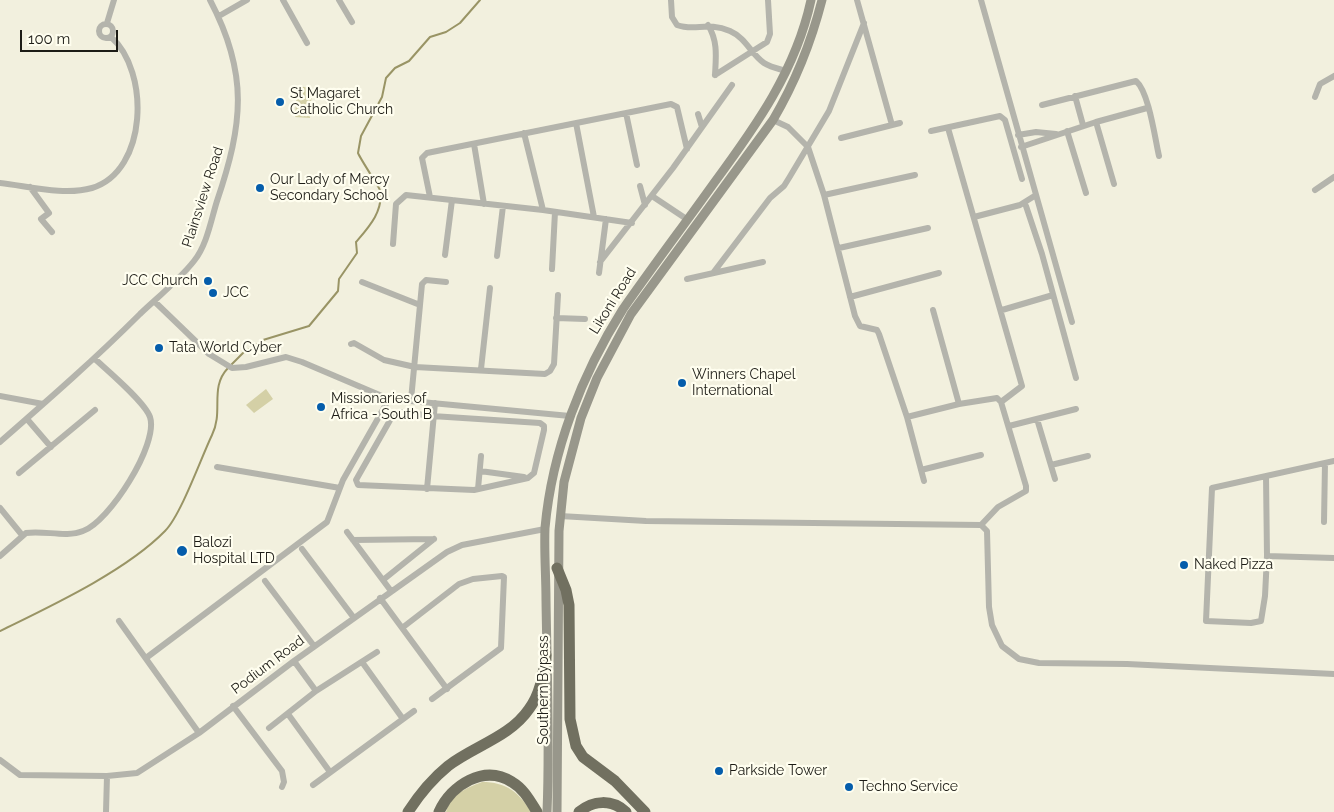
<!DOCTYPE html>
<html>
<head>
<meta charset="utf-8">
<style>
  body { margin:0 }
  #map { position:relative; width:1334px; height:812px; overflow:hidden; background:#f2f0de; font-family:Raleway,sans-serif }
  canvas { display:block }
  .scale { position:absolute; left:20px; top:30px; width:98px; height:22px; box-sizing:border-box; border:2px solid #1d1c16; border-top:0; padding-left:6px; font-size:15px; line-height:18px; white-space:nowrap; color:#1d1c16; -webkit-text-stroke:4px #fffeef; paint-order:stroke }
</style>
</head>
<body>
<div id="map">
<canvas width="1334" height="812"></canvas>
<div class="scale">100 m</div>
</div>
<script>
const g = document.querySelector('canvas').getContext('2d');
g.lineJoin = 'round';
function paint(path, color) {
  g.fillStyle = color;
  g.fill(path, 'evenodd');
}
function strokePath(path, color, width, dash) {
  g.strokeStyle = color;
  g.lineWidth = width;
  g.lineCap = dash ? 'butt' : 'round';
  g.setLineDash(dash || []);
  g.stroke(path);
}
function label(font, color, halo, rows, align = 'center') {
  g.font = font + ' Raleway,sans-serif';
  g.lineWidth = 4.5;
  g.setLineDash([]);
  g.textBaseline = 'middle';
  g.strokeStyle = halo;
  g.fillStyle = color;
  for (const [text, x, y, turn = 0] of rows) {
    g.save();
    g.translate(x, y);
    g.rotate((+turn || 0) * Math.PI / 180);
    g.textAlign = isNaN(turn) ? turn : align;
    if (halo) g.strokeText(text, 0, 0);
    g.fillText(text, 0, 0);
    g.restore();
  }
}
paint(new Path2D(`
  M297 86 312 88 310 118 295 117Z
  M266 389 273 399 254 413 246 405Z
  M482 782C506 782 519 792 531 812H446C451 794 466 788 482 782Z`), '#d4d0a6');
strokePath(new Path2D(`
  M232 364 243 353 263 340 309 326 338 291 339 279 357 253 356 242C368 228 384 211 380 190 379 187 361 160 358 153L361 136 382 97 386 78 395 68 409 61 430 37 446 32 460 23 480 0
  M0 631C51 606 126 571 165 531 181 515 201 458 212 435 224 411 209 388 228 368`), '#999465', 2);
strokePath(new Path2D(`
  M283 0 307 43
  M339 0 352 22
  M671 0 672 17 677 25C695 32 707 21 730 31 746 38 751 54 764 63 770 67 779 69 786 71
  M857 0 892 125
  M981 0 1072 322
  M219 16 247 0
  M107 23 114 0
  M99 31a7 7 0 1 1 14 0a7 7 0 1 1-14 0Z
  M708 25C718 41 716 57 715 75
  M715 75 767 42 770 34 768 0
  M1075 96 1083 125
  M1315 97 1320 84 1334 76
  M1042 105 1136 81C1149 92 1155 139 1159 156
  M626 113 637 165
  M698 114 702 127
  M773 120 788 127 808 147 824 195 855 316 860 326 877 330 879 334 907 417 924 481
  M1096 122 1114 184
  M576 123 594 217
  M948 128 1022 386 1001 402
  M931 131 1000 116 1005 120 1022 179
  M1067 131 1086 193
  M524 133 543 210
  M1018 135 1036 132 1056 134
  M841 138 900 123
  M474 144 484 204
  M1021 147 1096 122 1147 108
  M0 183C28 186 64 196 92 188 148 171 150 71 111 37
  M640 186 645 205
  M30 187 49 213 41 219 52 232
  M1315 190 1334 177
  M824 195 915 175
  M652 196 688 220
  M430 197 422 158 427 153 671 104 677 107 687 149
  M1026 206 1042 254 1076 378
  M974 217 1020 205 1036 195
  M393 244 396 204 406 195 543 210 632 223
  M839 248 928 228
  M445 255 452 200
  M497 256 503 206
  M600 262 673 168 732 85
  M552 269 555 212
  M599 273 606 219
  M713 273 770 198 784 186 789 178 829 111 864 23
  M687 279 763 262
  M362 282 420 305
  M850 297 939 273
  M154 301 209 354 232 368 246 367 286 357 302 362 389 399 570 416
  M933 310 959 404
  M1002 310 1053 295
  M556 318 585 319
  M351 344 354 343 384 360 415 367 545 374 550 371 554 364 558 295
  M481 369 490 288
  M0 396 43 404
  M411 400 422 284 426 280 446 282
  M401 412 432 416 540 423 544 426V430L534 473 528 478 474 490 358 485 356 480 393 415Z
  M907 417 959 404 997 398 1001 402 1026 486V491L998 507 981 525
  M27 419 51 447
  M1037 419 1055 479
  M1009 426 1076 409
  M0 442C48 400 95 359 140 314 158 297 179 280 194 261 207 245 211 220 217 201 243 124 249 74 210 0
  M1051 465 1088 456
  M217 467 340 488
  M921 470 981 455
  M480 471 524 477
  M19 473 95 410
  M1266 476 1267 556 1334 558
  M427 489 435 403
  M478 489 481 456
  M0 508 22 535
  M560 516 646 521 981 525 987 531 989 607 992 625 1002 646 1019 659 1039 663 1127 664 1334 674
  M1324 522 1325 463
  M347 532 391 591
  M353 540 434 539
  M302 549 354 618
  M0 556 26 533C44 530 66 538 83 531 109 522 159 444 150 417 145 402 108 371 95 359
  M1267 556 1265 596 1261 621 1251 623 1206 621 1212 488 1334 461
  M383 580 434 539
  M265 581 314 646
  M380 598 447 689
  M119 621 199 733
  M402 628 459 584 473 579 502 576 504 577 501 648 432 699
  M146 658 327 522 343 480 389 399
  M294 661 316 691 377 652
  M362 662 403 719
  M233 706 282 771 284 782 282 787
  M288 714 330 772
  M269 728 316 691
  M0 760 20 775 107 776 137 773 199 733 294 661 447 552 462 545 545 529
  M313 785 414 711
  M106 812 107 776`), '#b4b4ac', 6);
strokePath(new Path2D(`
  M547 812C550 741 547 671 546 600 546 576 544 552 545 528 552 450 582 374 623 309 653 266 684 225 714 183 756 126 796 70 811 0
  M557 812 559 531 564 482 581 418 597 378 631 314 773 120C796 81 811 43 822 0`), '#98978b', 9);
strokePath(new Path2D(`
  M557 568 566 590 569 605 570 719 576 746 583 757 615 781 645 812
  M408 812C419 795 432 779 448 766 474 746 510 737 529 709 541 693 543 674 546 655
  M439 812C451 785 484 764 512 782 524 789 530 801 537 812
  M579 812C593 800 612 799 626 812`), '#717060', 11);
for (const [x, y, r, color] of [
  [280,102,5,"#055dab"],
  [260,188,5,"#055dab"],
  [208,281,5,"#055dab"],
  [213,293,5,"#055dab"],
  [159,348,5,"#055dab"],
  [682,383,5,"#055dab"],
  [321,407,5,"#055dab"],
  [182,551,6,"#055dab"],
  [1184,565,5,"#055dab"],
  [719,771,5,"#055dab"],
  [849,787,5,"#055dab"]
]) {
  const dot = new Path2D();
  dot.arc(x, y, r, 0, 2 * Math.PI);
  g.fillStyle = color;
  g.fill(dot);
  strokePath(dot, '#fffeef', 2);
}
label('14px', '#1d1c16', '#fffeef', [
  ["St Magaret",290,94],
  ["Catholic Church",290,110],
  ["Our Lady of Mercy",270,180],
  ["Secondary School",270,196],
  ["JCC Church",198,281,"right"],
  ["JCC",223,293],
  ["Tata World Cyber",169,348],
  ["Winners Chapel",692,375],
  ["International",692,391],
  ["Missionaries of",331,399],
  ["Africa - South B",331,415],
  ["Balozi",193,543],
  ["Hospital LTD",193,559],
  ["Naked Pizza",1194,565],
  ["Parkside Tower",729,771],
  ["Techno Service",859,787]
], 'left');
label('14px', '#1d1c16', '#fffeef', [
  ["Plainsview Road",203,197,-72],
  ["Likoni Road",613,301,-58],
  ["Podium Road",268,665,-37],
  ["Southern Bypass",544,690,-90]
]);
</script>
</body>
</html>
